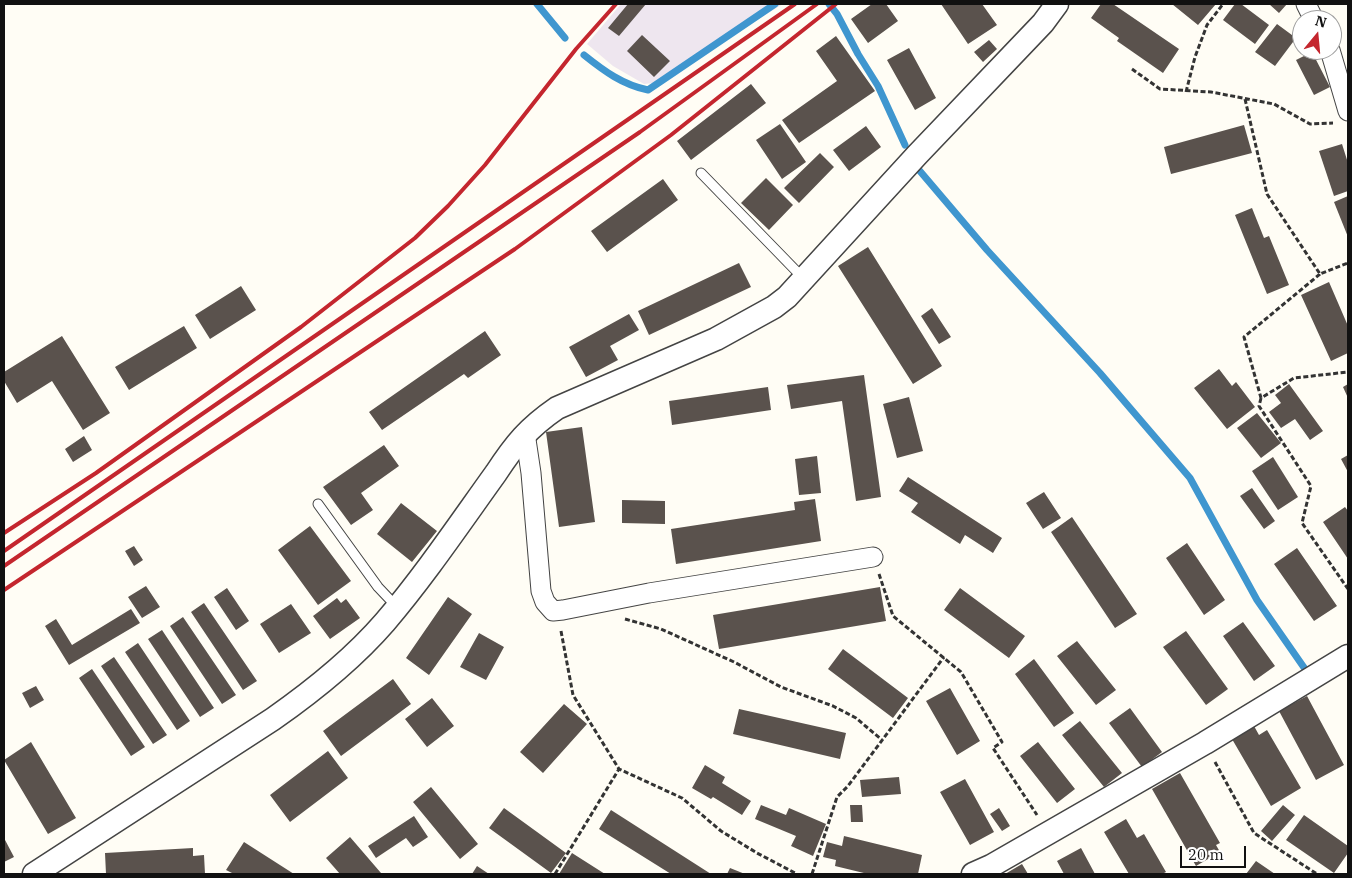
<!DOCTYPE html>
<html>
<head>
<meta charset="utf-8">
<style>
  body { margin:0 }
  #map { position:relative; width:1352px; height:878px; overflow:hidden; background:#fffdf5; font-family:"IBM Plex Serif",serif }
  canvas { display:block }
  .frame { position:absolute; inset:0; border:5px solid #111; pointer-events:none }
  .north { position:absolute; left:1292px; top:10px; width:50px; height:50px; box-sizing:border-box; background:#fff; border:1px solid #a0a0a0; border-radius:50%; rotate:17deg; font-size:14px; font-weight:700; line-height:20px; text-align:center; color:#111 }
  .north::after { content:''; display:block; margin:auto; width:18px; height:22px; background:#c4262e; clip-path:polygon(50% 0,100% 100%,50% 72%,0 100%) }
  .scale { position:absolute; left:1180px; top:846px; width:66px; height:22px; box-sizing:border-box; border:2px solid #111; border-top:0; padding-left:6px; font-size:15px; line-height:18px; white-space:nowrap; color:#111; -webkit-text-stroke:4px #fff; paint-order:stroke }
</style>
</head>
<body>
<div id="map">
<canvas width="1352" height="878"></canvas>
<div class="frame"></div>
<div class="north">N</div>
<div class="scale">20 m</div>
</div>
<script>
const g = document.querySelector('canvas').getContext('2d');
g.lineJoin = 'round';
function paint(path, color) {
  g.fillStyle = color;
  g.fill(path, 'evenodd');
}
function strokePath(path, color, width, dash) {
  g.strokeStyle = color;
  g.lineWidth = width;
  g.lineCap = dash ? 'butt' : 'round';
  g.setLineDash(dash || []);
  g.stroke(path);
}
paint(new Path2D(`
  M621 4H783L654 83 644 84 613 66 587 44Z`), '#eee6ef');
strokePath(new Path2D(`
  M537 4 565 38
  M829 4 837 14 858 54 878 86 905 145
  M584 55C604 71 623 85 648 90L775 4
  M919 170 987 250 1100 373 1190 478 1257 600 1305 669`), '#3f96cf', 7);
paint(new Path2D(`
  M628 4H646L619 36 608 28Z
  M872 4H886L898 21 868 43 851 19Z
  M941 4H982L997 25 968 44Z
  M1101 4H1113L1179 49 1163 73 1117 41 1119 38 1091 18Z
  M1172 4H1216L1198 25Z
  M1235 4H1241L1269 25 1255 44 1223 20Z
  M1269 4H1287L1279 13Z
  M1277 24 1296 38 1275 66 1255 52Z
  M642 35 670 61 654 77 627 51Z
  M836 36 875 91 799 143 782 120 837 81 816 51Z
  M989 40 997 49 983 62 974 52Z
  M909 48 936 98 915 110 887 60Z
  M1312 52 1330 87 1314 95 1296 60Z
  M751 84 766 103 691 160 677 141Z
  M780 124 806 162 782 179 756 140Z
  M1244 125 1252 153 1171 174 1164 147Z
  M866 126 881 147 849 171 833 150Z
  M1342 144 1348 163V191L1334 196 1319 151Z
  M820 153 834 167 799 203 784 188Z
  M766 178 793 205 769 230 741 203Z
  M663 179 678 200 607 252 591 231Z
  M1348 196V237L1334 202Z
  M1252 208 1264 238 1269 236 1289 285 1267 294 1235 215Z
  M868 247 942 366 913 384 838 266Z
  M739 263 751 287 649 335 638 311Z
  M1329 282 1348 326V353L1331 361 1301 295Z
  M241 286 256 310 210 339 195 315Z
  M932 308 951 337 939 344 921 316Z
  M629 314 639 330 610 346 618 360 586 377 569 347Z
  M184 326 197 348 129 390 115 367Z
  M485 331 501 355 468 378 464 374 382 430 369 412Z
  M62 336 110 413 83 430 52 381 17 403 4 381V372Z
  M1219 369 1232 386 1236 382 1255 407 1227 429 1194 388Z
  M864 375 881 497 856 501 842 401 791 409 787 385Z
  M1289 384 1323 431 1310 440 1295 419 1281 428 1269 412 1281 403 1275 395Z
  M1348 384V398L1343 387Z
  M768 387 771 410 672 425 669 401Z
  M909 397 923 451 897 458 883 404Z
  M1257 413 1281 443 1261 458 1237 428Z
  M582 427 595 522 559 527 546 432Z
  M84 436 92 450 73 462 65 449Z
  M384 445 399 466 361 493 373 510 351 525 323 487Z
  M1348 455V472L1341 459Z
  M817 456 821 493 799 495 795 459Z
  M1273 457 1298 497 1278 510 1252 471Z
  M908 477 1002 538 993 553 965 535 960 544 911 512 918 503 899 491Z
  M1252 488 1275 521 1264 529 1240 496Z
  M1044 492 1061 518 1043 529 1026 503Z
  M815 499 821 541 676 564 671 529 795 510 794 502Z
  M622 500 665 501V524L622 523Z
  M401 503 437 531 412 562 377 534Z
  M1345 507 1348 511V559L1323 522Z
  M1072 517 1137 614 1115 628 1051 532Z
  M310 526 351 581 318 605 278 550Z
  M1187 543 1225 600 1204 615 1166 558Z
  M134 546 143 560 134 566 125 551Z
  M1297 548 1337 606 1314 621 1274 564Z
  M146 586 160 607 142 618 128 597Z
  M880 587 886 621 719 649 713 615Z
  M227 588 249 621 236 630 214 597Z
  M960 588 1025 636 1009 658 944 610Z
  M448 597 472 614 429 675 406 658Z
  M337 598 341 603 346 599 360 618 330 639 313 616Z
  M204 603 257 681 243 690 191 612Z
  M291 604 311 633 279 653 260 624Z
  M131 609 140 623 69 665 45 626 56 619 72 645Z
  M183 617 236 695 222 704 170 626Z
  M1243 622 1275 666 1254 681 1223 636Z
  M162 630 214 708 200 717 148 639Z
  M1186 631 1228 689 1206 705 1163 647Z
  M479 633 504 647 486 680 460 667Z
  M1077 641 1116 690 1096 705 1057 656Z
  M138 643 190 721 177 730 125 652Z
  M843 649 908 698 893 718 828 669Z
  M114 657 167 735 153 744 101 666Z
  M1034 659 1074 713 1054 727 1015 674Z
  M92 669 145 747 131 756 79 678Z
  M393 679 411 704 341 756 323 731Z
  M36 686 44 700 30 708 22 693Z
  M950 688 980 741 957 755 926 701Z
  M1307 696 1344 765 1316 780 1279 711Z
  M432 698 454 726 427 747 405 719Z
  M564 704 587 724 543 773 520 752Z
  M1130 708 1162 752 1142 767 1109 723Z
  M739 709 846 733 840 759 733 734Z
  M1080 721 1122 773 1104 787 1062 735Z
  M1254 726 1259 735 1267 730 1301 788 1271 806 1232 739Z
  M31 742 76 818 48 834 4 760Z
  M1038 742 1075 789 1057 803 1020 756Z
  M328 751 348 778 290 822 270 795Z
  M705 765 725 777 722 783 751 801 742 815 713 797 711 799 692 788Z
  M1180 773 1220 843 1216 845 1220 852 1196 866 1152 789Z
  M899 777 901 794 862 797 860 780Z
  M965 779 994 832 970 845 940 792Z
  M431 787 478 844 460 859 413 802Z
  M761 805 786 815 789 808 826 824 813 856 791 846 796 836 755 819Z
  M850 805H862L863 822H851Z
  M1283 805 1295 815 1272 841 1261 831Z
  M504 808 566 853 551 873 489 828Z
  M999 808 1010 826 1002 831 990 814Z
  M611 810 711 874H671L599 829Z
  M1304 815 1348 846V853L1334 873 1286 840Z
  M414 816 428 837 413 847 406 838 376 858 368 846Z
  M1126 819 1137 838 1144 834 1166 872 1162 874H1129L1104 832Z
  M844 836 922 855 918 874H868L835 866 836 860 823 857 827 842 842 846Z
  M350 837 381 873 379 874H340L326 858Z
  M4 838 14 857 4 862Z
  M244 842 294 874H234L226 870Z
  M193 848V856L204 855 205 874H106L105 853Z
  M1081 848 1095 874H1064L1057 861Z
  M572 853 605 874H559Z
  M1256 861 1275 874H1246Z
  M1022 864 1028 874H1005Z
  M477 866 489 874H472Z
  M730 868 745 874H727Z`), '#5a524d');
const service = new Path2D(`
  M701 173 804 279
  M318 504 378 587 396 606`);
const minor = new Path2D(`
  M1306 4 1314 20
  M1330 50 1348 111
  M525 433 531 473 541 591 545 602 553 611 563 610 649 593 873 557`);
const tertiary = new Path2D(`
  M34 874 273 719C313 691 353 659 385 622 425 575 460 523 496 473 515 444 528 428 557 408L716 339 774 307 787 297 917 155 1043 23 1057 4
  M973 874 991 866 1205 743 1348 656`);
strokePath(service, '#444', 11);
strokePath(minor, '#444', 21);
strokePath(tertiary, '#444', 25);
strokePath(new Path2D(`
  M1132 69 1160 89 1211 92 1274 104 1310 124 1333 123
  M1186 92 1195 57 1207 25 1223 4
  M1245 99 1267 194 1320 274 1348 263
  M1320 274 1244 337 1261 398 1294 378 1348 372
  M1261 398 1259 406 1311 486 1302 523 1348 589
  M879 574 893 616 961 672 1002 742 993 748 1037 815
  M625 619 661 629 734 662 781 687 833 706 856 718 882 740
  M561 631 573 695 619 769 682 798 721 831 757 853 797 874
  M1215 762 1254 833 1317 874
  M555 874 619 769
  M812 874 837 797 848 786 944 657`), '#333', 3, [5, 2.5]);
strokePath(service, '#fff', 9);
strokePath(minor, '#fff', 19);
strokePath(tertiary, '#fff', 22);
strokePath(new Path2D(`
  M4 533 96 473 301 327 415 238 448 206 485 165 576 49 616 4
  M4 551 795 4
  M4 566 640 132 817 4
  M4 590 515 249 671 135 836 4`), '#c4262e', 4);
</script>
</body>
</html>
